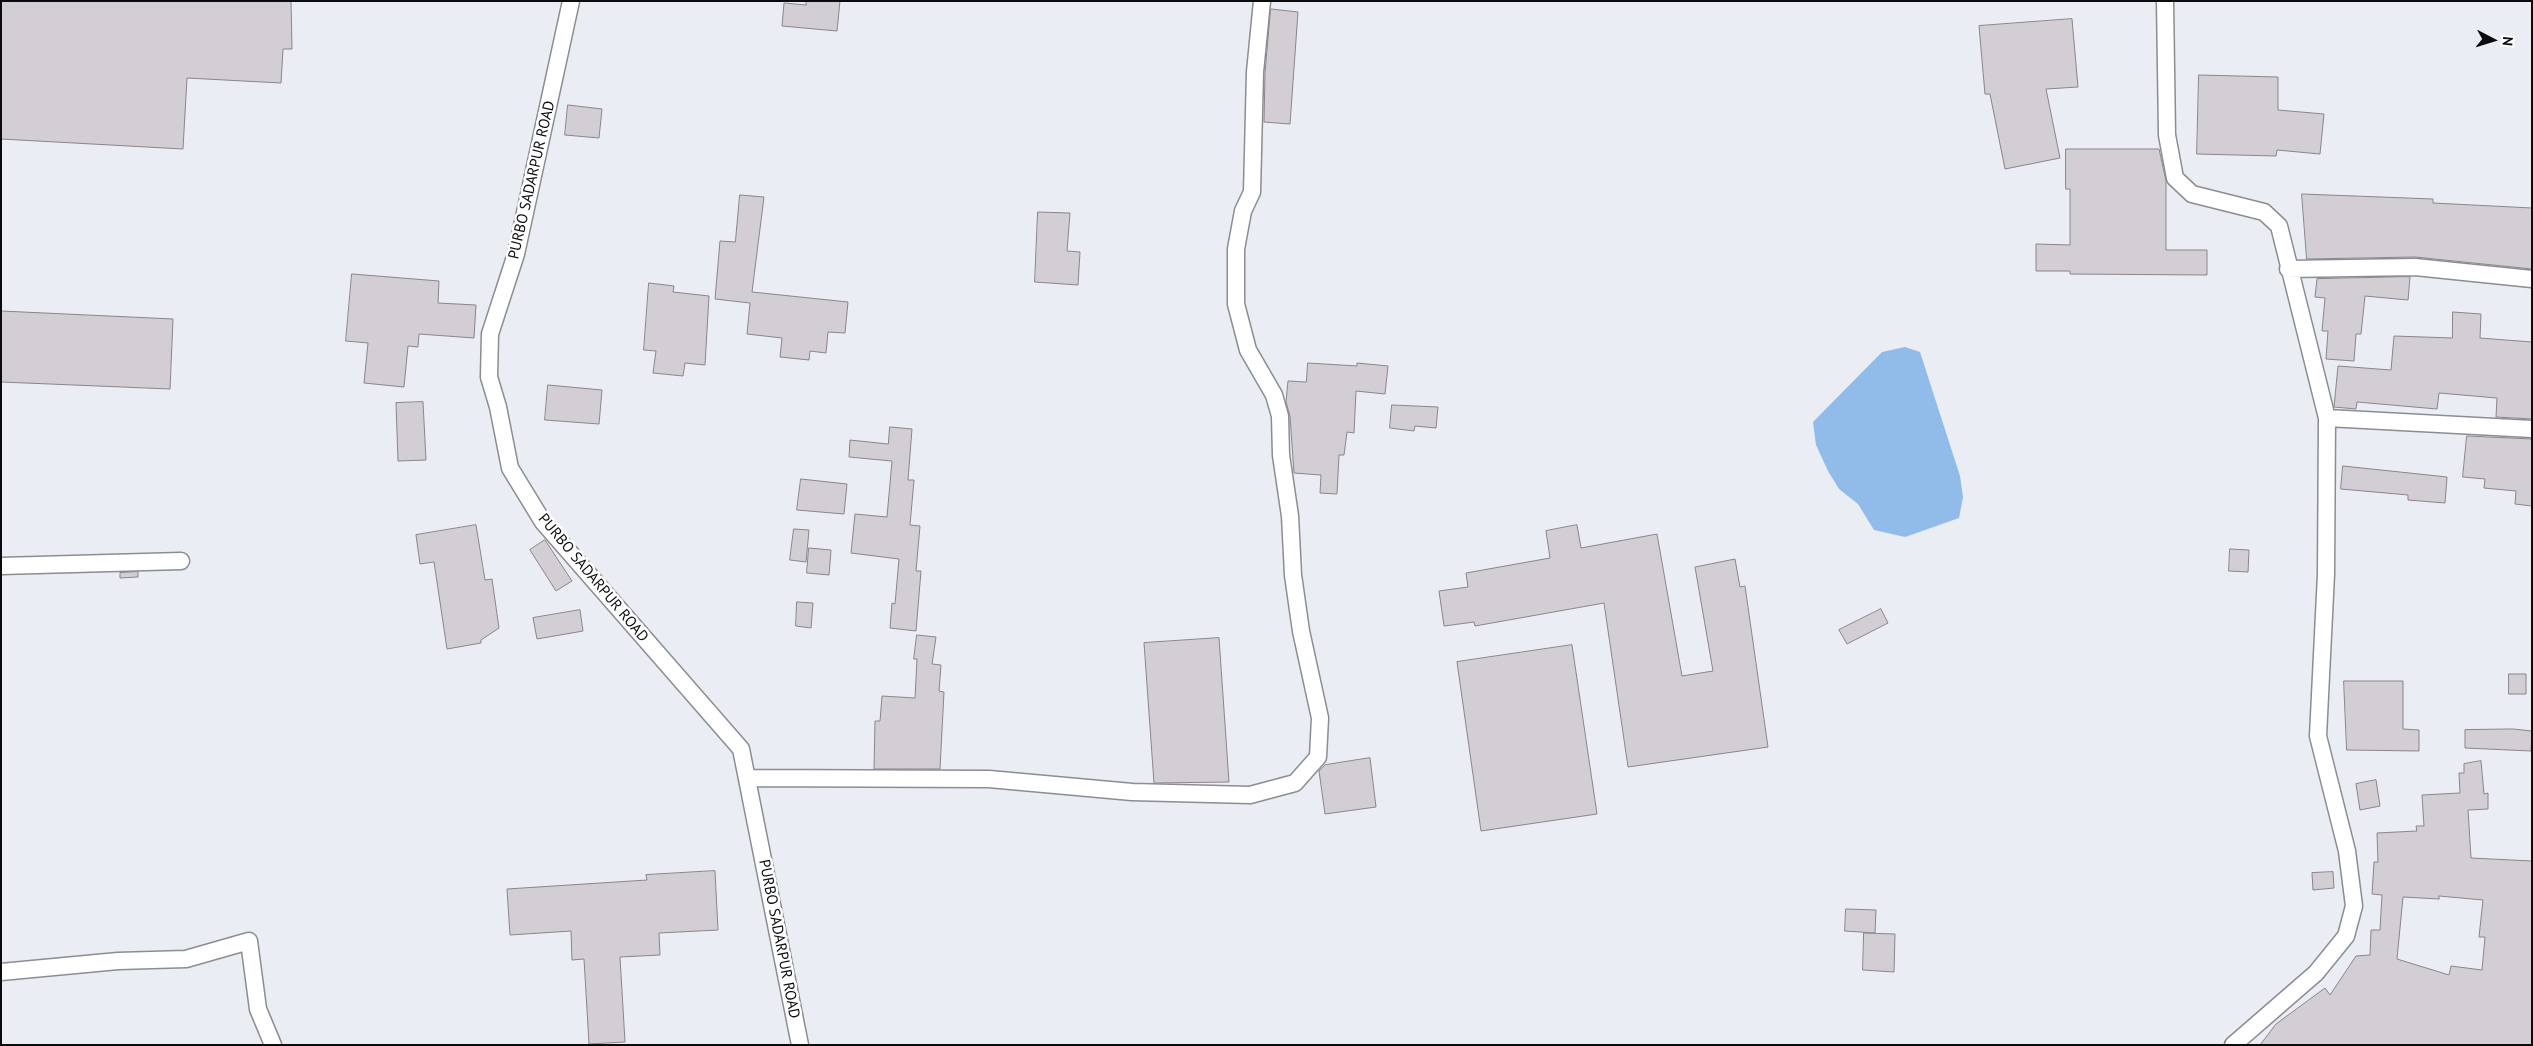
<!DOCTYPE html>
<html>
<head>
<meta charset="utf-8">
<style>
  body { margin:0 }
  #map { position:relative; width:2533px; height:1046px; overflow:hidden; background:#eaedf4; font-family:"PT Sans",sans-serif }
  canvas { display:block }
  .frame { position:absolute; inset:0; border:2px solid #0b0b0e; pointer-events:none }
  .north { position:absolute; left:2468px; top:15px; width:50px; height:50px; -webkit-text-stroke:4px #fff; paint-order:stroke; rotate:95deg; font-size:14px; font-weight:700; line-height:20px; text-align:center; color:#0b0b0e }
  .north::after { content:''; display:block; margin:auto; width:18px; height:22px; background:#0b0b0e; clip-path:polygon(50% 0,100% 100%,50% 72%,0 100%) }
</style>
</head>
<body>
<div id="map">
<canvas width="2533" height="1046"></canvas>
<div class="frame"></div>
<div class="north">N</div>
</div>
<script>
const g = document.querySelector('canvas').getContext('2d');
g.lineJoin = 'round';
function paint(path, color) {
  g.fillStyle = color;
  g.fill(path, 'evenodd');
}
function strokePath(path, color, width, dash) {
  g.strokeStyle = color;
  g.lineWidth = width;
  g.lineCap = dash ? 'butt' : 'round';
  g.setLineDash(dash || []);
  g.stroke(path);
}
function label(font, color, halo, rows, align = 'center') {
  g.font = font + ' "PT Sans",sans-serif';
  g.lineWidth = 5;
  g.setLineDash([]);
  g.textBaseline = 'middle';
  g.strokeStyle = halo;
  g.fillStyle = color;
  for (const [text, x, y, turn = 0] of rows) {
    g.save();
    g.translate(x, y);
    g.rotate((+turn || 0) * Math.PI / 180);
    g.textAlign = isNaN(turn) ? turn : align;
    if (halo) g.strokeText(text, 0, 0);
    g.fillText(text, 0, 0);
    g.restore();
  }
}
paint(new Path2D(`
  M1905 347 1920 352 1960 476 1963 497 1959 518 1905 537 1874 530 1858 504 1839 489 1828 471 1816 445 1813 422 1882 352Z`), '#91bbe9');
const building = new Path2D(`
  M1 1H291L292 49H283L281 83 187 78 183 149 1 139Z
  M806 1H840L837 31 782 26 784 3 806 5Z
  M1271 9 1298 12 1290 124 1264 122 1265 73Z
  M2072 19 2078 87 2046 89 2060 158 2005 169 1990 94H1985L1979 26Z
  M2199 75 2278 77V110L2324 114 2320 154 2277 150 2276 156 2197 154Z
  M568 105 602 109 599 138 565 135Z
  M2066 149H2159L2166 181V250H2207V275L2070 274V271H2036V244L2070 245V189H2066Z
  M2302 194 2433 199V203L2532 208V269L2415 257 2307 259Z
  M740 195 764 197 752 292 848 302 845 333 828 332 826 353 810 351 809 360 780 357 782 338 747 334 750 303 715 299 720 241 735 242Z
  M1038 212 1070 213 1067 251 1080 252 1078 285 1035 282Z
  M352 274 439 281 438 303 476 305 474 338 419 334 418 347 408 346 404 387 364 383 368 343 346 341Z
  M2410 277 2408 300 2365 296 2361 334H2356L2354 361 2326 359 2328 331H2322L2325 298 2315 297 2317 279Z
  M649 283 674 286 673 292 709 296 705 365 685 363 683 376 653 373 656 351 644 350Z
  M1 311 173 319 170 389 1 382Z
  M2453 312 2481 314 2480 338 2532 342V419L2496 417 2497 398 2439 393 2437 409 2357 402 2356 409 2334 407 2338 366 2391 370 2394 336 2452 338Z
  M1308 363 1357 366V363L1388 366 1385 394 1356 391 1354 433 1347 432 1344 455H1339L1337 494 1320 493 1321 475 1294 473 1290 416 1286 402 1288 381 1306 382Z
  M548 385 602 390 599 424 545 420Z
  M423 402 426 460 398 461 396 403Z
  M1392 405 1438 407 1436 428 1415 426 1414 431 1390 428Z
  M890 427 912 429 908 480H914L910 525 920 526 916 571H921L916 631 890 628 892 603 895 604 899 559 851 553 855 514 887 517 892 461 849 457 850 440 888 444Z
  M2467 436 2532 439V506L2515 504 2516 491 2484 488 2485 479 2463 477Z
  M2343 466 2447 477 2445 503 2408 500V495L2341 489Z
  M801 479 847 484 844 514 797 510Z
  M476 525 485 580 492 579 499 628 481 640V643L447 649 434 562 420 564 416 535Z
  M1577 525 1581 548 1657 534 1682 676 1713 671 1695 567 1735 559 1740 587 1745 586 1768 747 1628 767 1604 603 1475 626 1474 622 1444 626 1439 591 1468 587 1466 573 1550 558 1546 531Z
  M794 529 809 530 806 562 790 560Z
  M545 540 572 581 556 591 530 550Z
  M809 548 831 550 829 575 807 573Z
  M2230 549 2249 550 2248 572 2229 571Z
  M138 572V577L120 578V573Z
  M797 602 813 603 811 628 796 626Z
  M1881 609 1888 623 1847 644 1839 630Z
  M580 610 583 631 537 639 533 618Z
  M917 635 936 637 932 664 941 665 939 691 944 692 940 769H874L875 721H880L882 696 915 698 917 659H914Z
  M1219 638 1229 782 1154 783 1144 643Z
  M1572 645 1597 814 1481 831 1457 662Z
  M2509 674H2526V694H2509Z
  M2344 681H2403V729L2419 730V751L2347 750Z
  M2513 729 2532 731 2531 751 2465 748V730Z
  M1370 758 1376 807 1325 814 1319 771 1325 765Z
  M2481 761 2484 794 2488 793V809L2468 810 2471 858 2532 861V1045H2260L2276 1024 2325 988 2330 995 2356 956 2370 955 2371 930H2380L2382 895 2372 894 2374 862H2378L2377 833 2417 831 2416 826H2424L2422 795 2460 793 2459 773H2464V764ZM2439 896 2483 900 2479 937H2485L2482 970 2451 966 2449 975 2397 959 2403 897 2439 899Z
  M2376 780 2380 806 2360 810 2356 784Z
  M715 871 718 930 659 933 660 955 620 957 625 1042 589 1044 584 959 572 960 571 931 510 935 507 889 647 880 646 875Z
  M2333 872 2334 888 2313 890 2312 873Z
  M1846 909 1876 910 1875 933 1845 931Z
  M1864 933 1895 934 1894 972 1863 970Z`);
paint(building, '#d3ced4');
strokePath(building, '#89858a', 1);
const minor = new Path2D(`
  M571 1 516 254 490 334 489 377 498 407 510 468 543 522 741 749 800 1045
  M2165 1 2167 135 2175 178 2192 194 2264 212 2279 226 2327 418 2326 574 2318 736 2347 851 2354 906 2346 936 2316 973 2233 1045
  M2288 269 2415 267 2532 279
  M2327 418 2532 429
  M1 566 181 561
  M747 778 989 779 1132 792 1250 795 1295 783 1318 757 1320 718 1301 631 1293 575 1290 516 1281 455 1280 416 1274 395 1248 350 1236 304V249L1243 211 1252 192 1255 72 1262 1
  M1 972 118 961 186 959 249 941 258 1009 273 1045`);
strokePath(minor, '#8b8d93', 19);
strokePath(minor, '#fff', 16);
label('15px', '#0b0b0e', '#fff', [
  ["PURBO SADARPUR ROAD",532,180,-77],
  ["PURBO SADARPUR ROAD",593,578,50],
  ["PURBO SADARPUR ROAD",779,939,79]
]);
</script>
</body>
</html>
